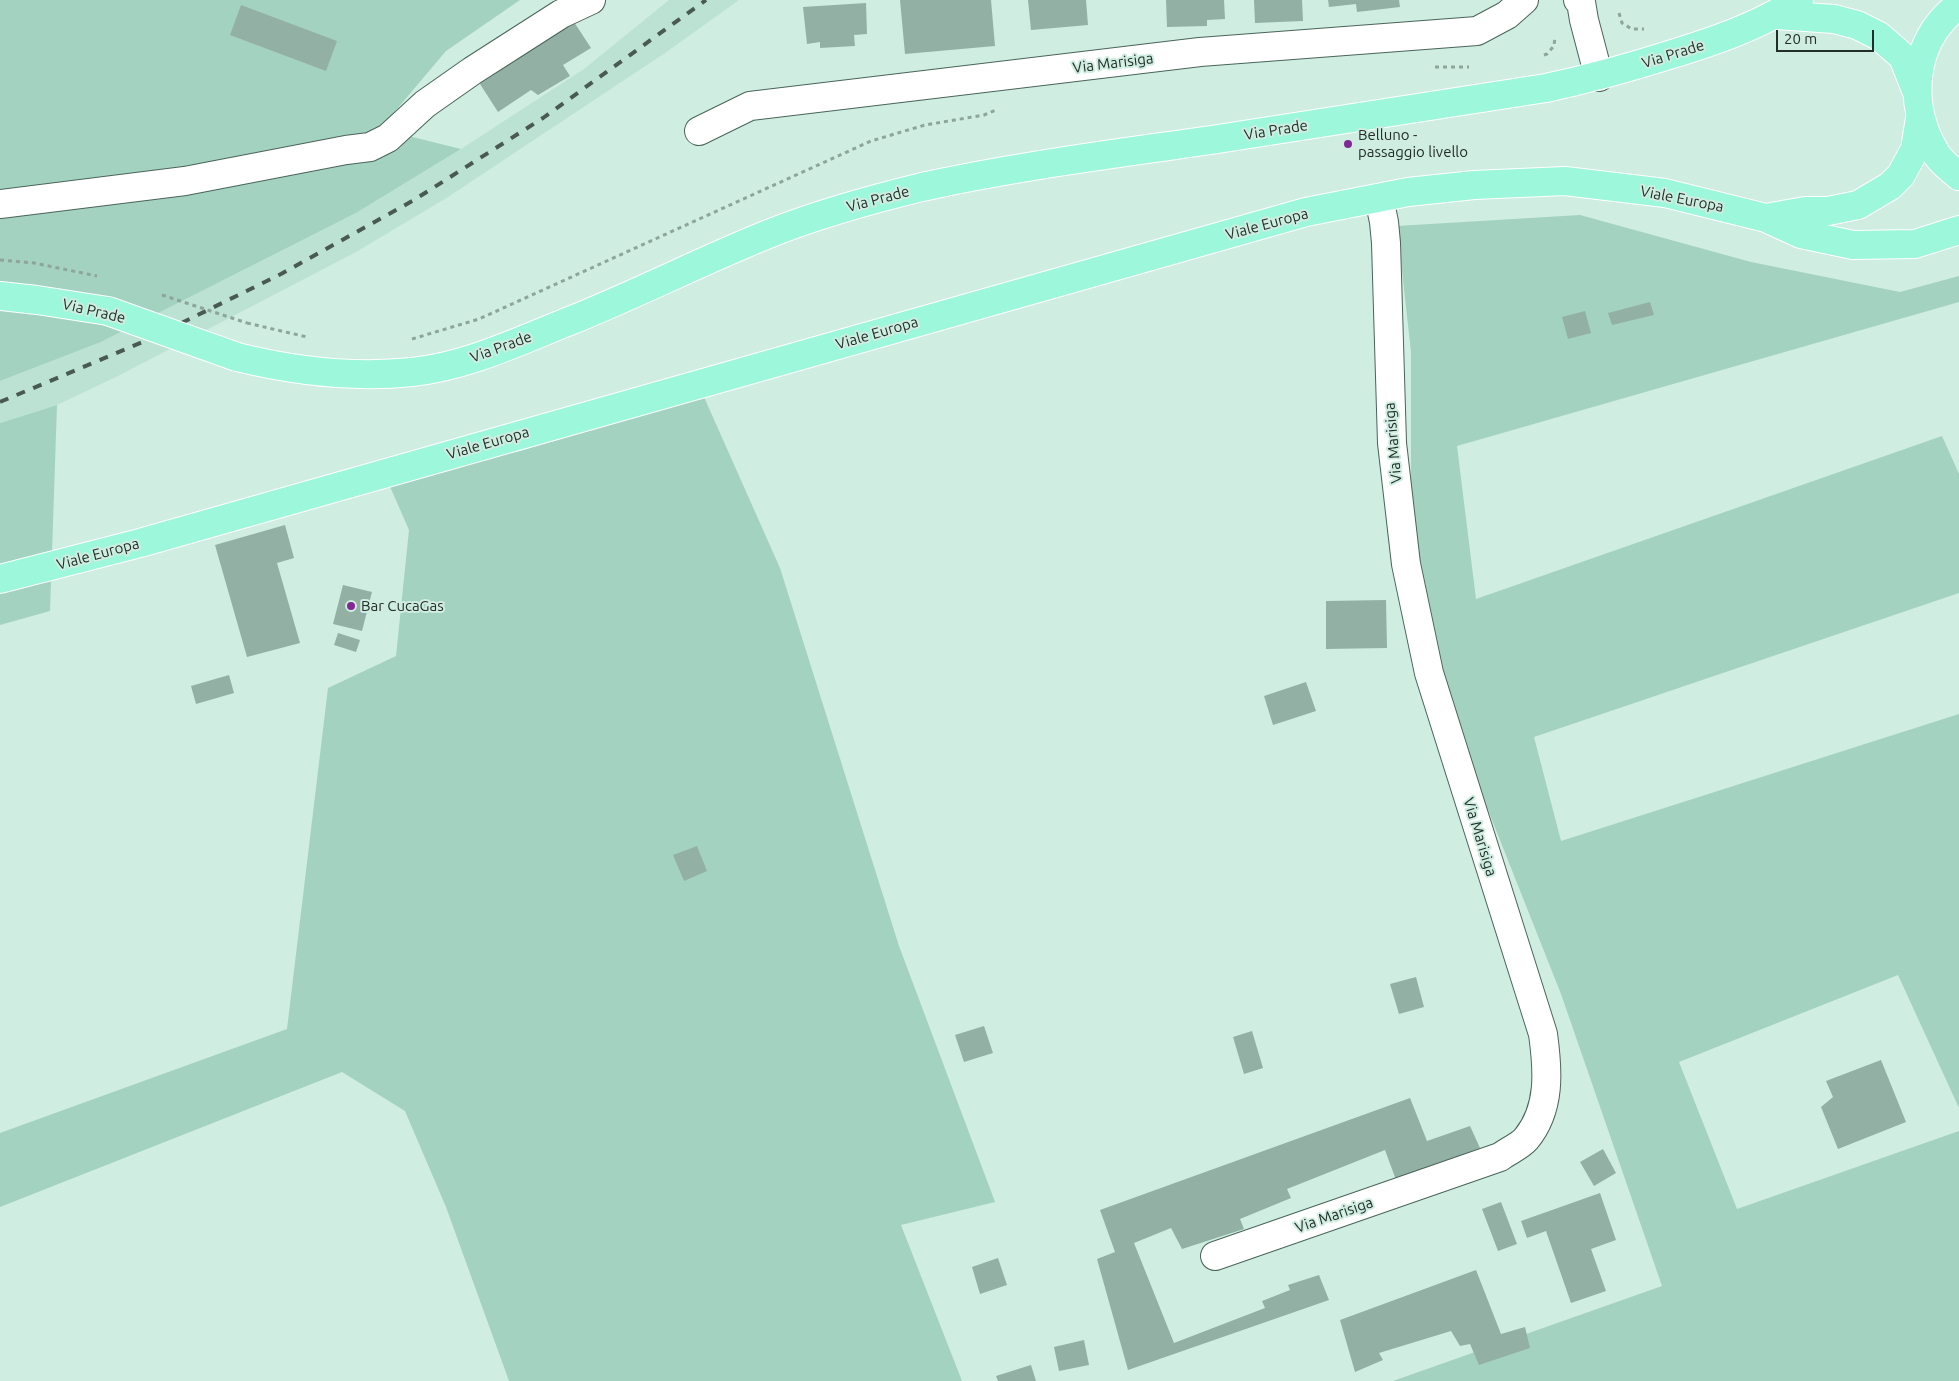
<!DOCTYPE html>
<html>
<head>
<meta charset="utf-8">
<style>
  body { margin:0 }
  #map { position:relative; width:1959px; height:1381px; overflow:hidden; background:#cfede1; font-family:Ubuntu,sans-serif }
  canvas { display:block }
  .scale { position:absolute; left:1776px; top:30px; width:98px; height:22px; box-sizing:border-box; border:2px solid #222e29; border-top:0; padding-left:6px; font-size:15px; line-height:18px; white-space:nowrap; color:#222e29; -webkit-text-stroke:4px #cfede1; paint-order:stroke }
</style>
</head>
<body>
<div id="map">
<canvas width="1959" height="1381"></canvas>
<div class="scale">20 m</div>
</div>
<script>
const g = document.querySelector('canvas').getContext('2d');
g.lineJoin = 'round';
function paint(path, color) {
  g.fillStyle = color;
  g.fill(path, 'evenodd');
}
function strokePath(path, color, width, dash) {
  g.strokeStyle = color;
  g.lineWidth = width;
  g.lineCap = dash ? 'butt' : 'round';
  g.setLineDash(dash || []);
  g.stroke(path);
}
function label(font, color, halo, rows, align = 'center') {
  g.font = font + ' Ubuntu,sans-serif';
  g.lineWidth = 4;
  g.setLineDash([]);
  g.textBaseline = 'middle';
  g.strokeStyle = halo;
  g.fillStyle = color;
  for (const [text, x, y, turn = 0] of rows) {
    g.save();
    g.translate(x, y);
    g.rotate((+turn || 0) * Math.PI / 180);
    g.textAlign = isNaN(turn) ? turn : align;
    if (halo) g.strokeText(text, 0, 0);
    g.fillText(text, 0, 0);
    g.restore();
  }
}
paint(new Path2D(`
  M669 0H739L665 53 448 197 356 252 120 375 57 405 0 423V381L101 342 356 213 461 149 584 69Z`), '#bce2d3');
paint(new Path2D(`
  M0 0H520L446 51 380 129 461 149 356 213 101 342 0 381Z
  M1580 215 1751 262 1900 292 1959 276V302L1457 446 1476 599 1942 436 1959 474V593L1534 737 1561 841 1959 714V1108L1898 975 1679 1062 1737 1209 1959 1131V1381H1393L1662 1286 1561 994 1473 772 1438 656 1411 547V352L1397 226Z
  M704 397 780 568 899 946 995 1202 901 1225 962 1381H509L446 1207 405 1111 342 1072 0 1207V1133L287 1029 328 688 396 656 409 530 388 482 520 451Z
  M57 405 50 611 0 625V423Z`), '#a4d2c0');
paint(new Path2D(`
  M900 0H991L995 46 905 54Z
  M1028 0H1086L1088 25 1031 30Z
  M1166 0H1224L1225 19 1207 20V26L1167 27Z
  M1254 0H1302L1303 21 1255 23Z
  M1328 0H1399L1400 7 1357 12 1356 4 1329 7Z
  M866 3 867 34 854 35 855 46 820 48V42L807 44 803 7Z
  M241 5 337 41 326 71 230 35Z
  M574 22 591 48 563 65 570 76 538 95 531 90 498 112 480 84Z
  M1650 302 1654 315 1612 325 1608 313Z
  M1585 311 1591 333 1568 339 1562 317Z
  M285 525 294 558 277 563 300 643 247 657 215 545Z
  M343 585 372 592 362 631 333 624Z
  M1386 600 1387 648 1326 649V601Z
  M338 633 360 640 356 652 334 645Z
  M229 675 234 693 196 704 191 686Z
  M1306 682 1316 711 1273 725 1264 696Z
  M697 846 707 871 684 881 673 855Z
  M1416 977 1424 1007 1399 1014 1390 984Z
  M984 1026 993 1053 964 1062 955 1035Z
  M1252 1031 1263 1068 1244 1074 1233 1037Z
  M1881 1060 1906 1122 1838 1149 1821 1107 1833 1097 1826 1081Z
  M1410 1098 1427 1141 1470 1126 1480 1148 1396 1180 1385 1150 1287 1189 1291 1198 1240 1219 1244 1229 1182 1249 1171 1228 1134 1243 1174 1343 1265 1308 1262 1301 1290 1290 1288 1285 1319 1275 1329 1300 1128 1370 1097 1259 1115 1252 1100 1210Z
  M1603 1149 1616 1173 1594 1186 1580 1162Z
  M1600 1193 1616 1240 1591 1249 1606 1291 1571 1303 1546 1231 1527 1238 1521 1221Z
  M1501 1202 1517 1244 1498 1251 1482 1209Z
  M998 1258 1007 1285 980 1294 972 1267Z
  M1476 1270 1501 1334 1525 1327 1530 1348 1479 1365 1470 1344 1460 1346 1451 1331 1379 1353 1383 1360 1355 1372 1340 1320Z
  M1084 1340 1089 1365 1059 1371 1054 1347Z
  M1031 1365 1036 1381H998L996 1376Z`), '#93b0a4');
const minor = new Path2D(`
  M1578 0 1581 2 1584 20 1599 77
  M699 131 750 106 1200 52 1477 31 1507 15 1524 0
  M0 204 185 181 346 150 370 147 388 138 425 104 472 71 561 14 591 0
  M1215 1256 1500 1157C1508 1151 1520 1146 1526 1139 1551 1109 1548 1070 1543 1034L1429 673 1406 564 1392 443 1386 243 1384 222 1379 198`);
const major = new Path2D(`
  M1959 5C1911 40 1906 106 1937 155 1942 163 1952 170 1959 176
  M1777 15 1834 19 1857 25 1879 36 1903 57 1916 90
  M1766 218 1805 211H1828L1858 205 1890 186 1901 175 1915 149 1920 118
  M0 296 37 300 108 311
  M237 357C294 371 354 378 412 372 467 366 517 342 567 322 635 295 699 262 766 235 817 214 869 200 922 187 1022 165 1123 153 1224 138 1332 122 1439 105 1546 88 1588 79 1628 68 1669 55 1715 41 1759 26 1799 0
  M0 579 140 543 1306 212 1408 192 1474 185 1565 181 1665 193 1766 218 1801 234 1853 245 1915 244 1959 230`);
strokePath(minor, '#4a645a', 30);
strokePath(major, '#fff', 30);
strokePath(new Path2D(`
  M1619 13 1622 23 1632 29H1644
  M1544 55 1547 54 1554 46 1555 36
  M1435 67H1469
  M0 260 34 263 97 276
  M247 323 307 337
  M412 339 479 319 871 141 925 125 984 115 998 109`), '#8da59b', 3, [4, 4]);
strokePath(minor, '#fff', 28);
strokePath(major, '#9cf7db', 28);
strokePath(new Path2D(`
  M0 402 145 341 281 274 414 200 543 118 706 0`), '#495953', 4, [9, 9]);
const majorBridge = new Path2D(`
  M108 311 237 357`);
strokePath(majorBridge, '#fff', 30, []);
strokePath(new Path2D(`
  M162 295 247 323`), '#8da59b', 3, [4, 4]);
strokePath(majorBridge, '#9cf7db', 28);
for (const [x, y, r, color] of [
  [1348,144,5,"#812896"],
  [351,606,5,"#812896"]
]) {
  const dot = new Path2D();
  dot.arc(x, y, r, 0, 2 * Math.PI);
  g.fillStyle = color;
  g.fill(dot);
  strokePath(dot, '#cfede1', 2);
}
label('15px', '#222e29', '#cfede1', [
  ["Via Prade",1673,54,-17],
  ["Via Marisiga",1113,63,-7],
  ["Via Prade",1276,130,-9],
  ["Via Prade",878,199,-15],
  ["Viale Europa",1682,199,11],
  ["Viale Europa",1267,224,-15],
  ["Via Prade",94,311,13],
  ["Viale Europa",877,333,-16],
  ["Via Prade",501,347,-20],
  ["Viale Europa",488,443,-16],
  ["Via Marisiga",1393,443,-95],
  ["Viale Europa",98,554,-15],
  ["Via Marisiga",1480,837,73],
  ["Via Marisiga",1334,1215,-19]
]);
label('15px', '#222e29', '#cfede1', [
  ["Belluno -",1358,135],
  ["passaggio livello",1358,152],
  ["Bar CucaGas",361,606]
], 'left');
</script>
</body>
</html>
